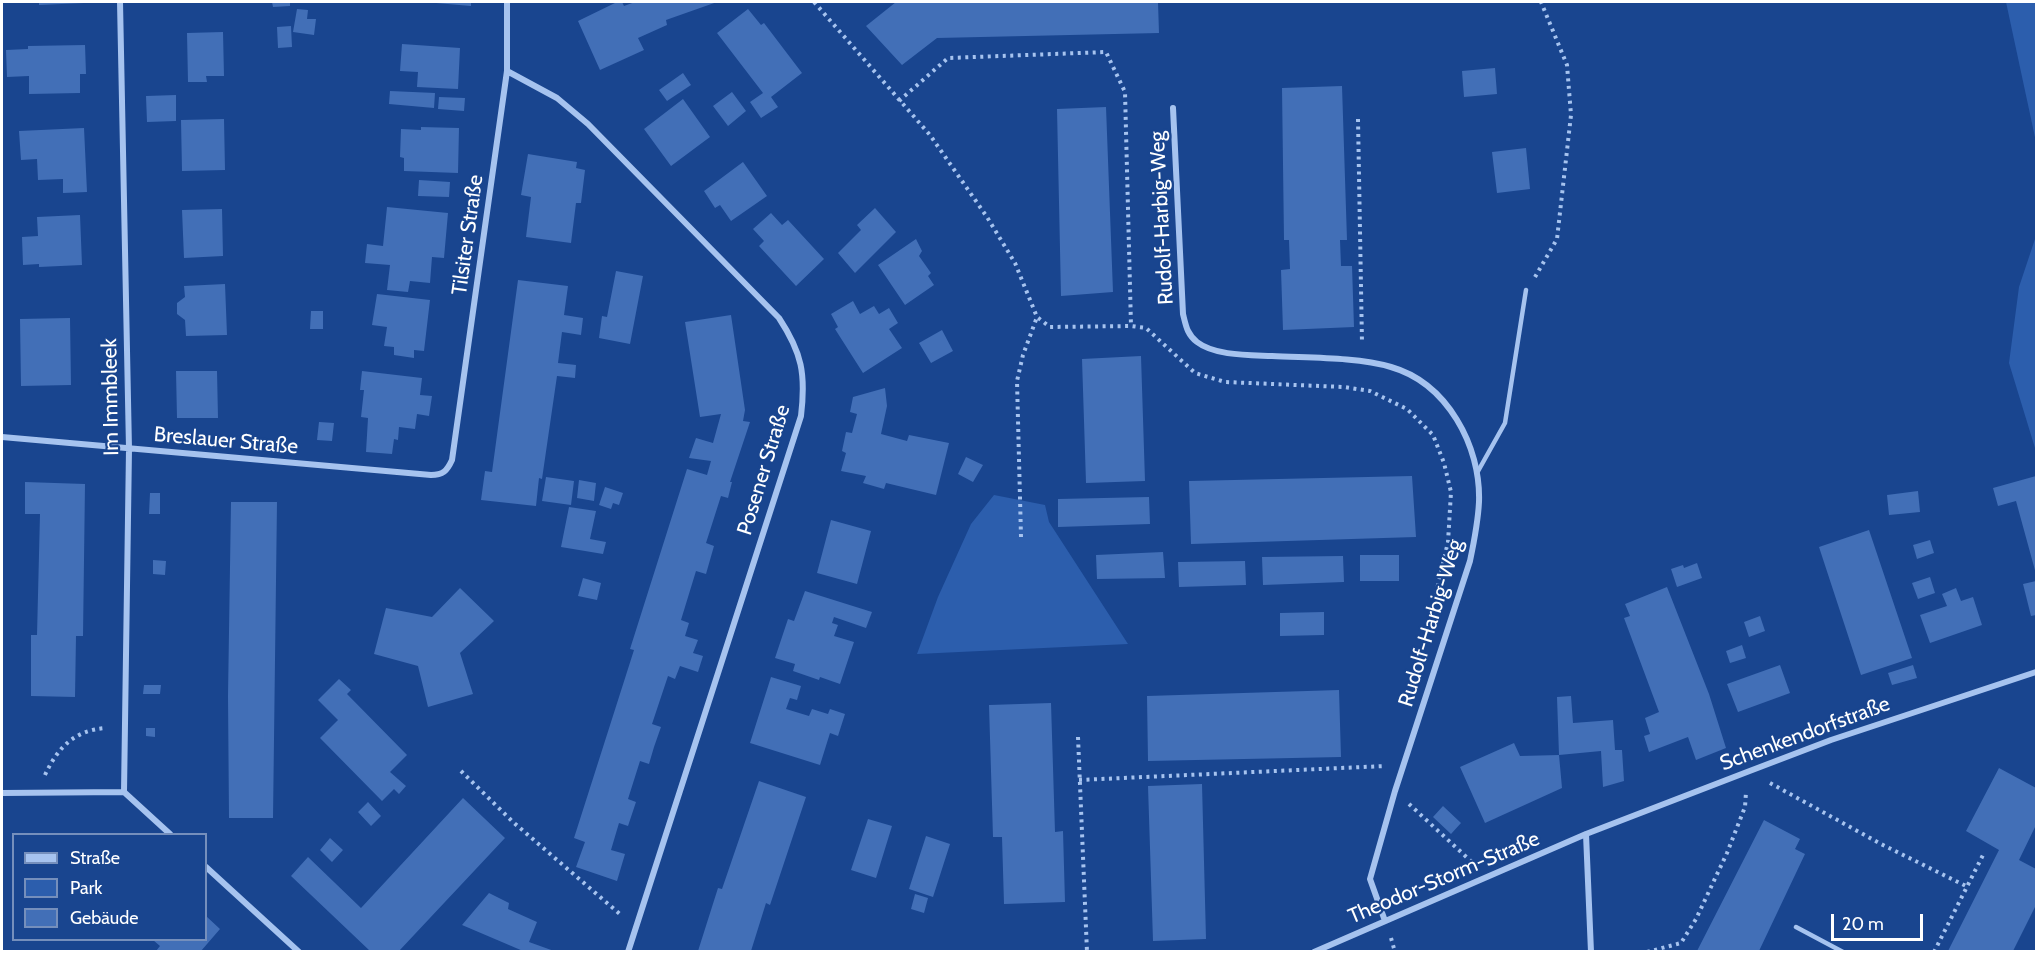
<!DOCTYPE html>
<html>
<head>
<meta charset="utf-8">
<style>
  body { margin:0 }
  #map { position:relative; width:2038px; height:953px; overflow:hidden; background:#19458f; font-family:Cabin,sans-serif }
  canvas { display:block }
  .frame { position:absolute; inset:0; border:3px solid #fff; pointer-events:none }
  .legend { position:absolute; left:12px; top:833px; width:195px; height:108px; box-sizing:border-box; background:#19458f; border:2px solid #758fbc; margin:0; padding:8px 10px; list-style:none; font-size:18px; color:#fff }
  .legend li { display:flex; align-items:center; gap:12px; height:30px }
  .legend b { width:30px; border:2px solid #758fbc }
  .scale { position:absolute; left:1831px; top:914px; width:92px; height:27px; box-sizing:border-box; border:3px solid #fff; border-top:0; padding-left:8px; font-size:18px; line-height:21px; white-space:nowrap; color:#fff; -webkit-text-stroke:4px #19458f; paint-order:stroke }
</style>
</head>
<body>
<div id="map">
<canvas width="2038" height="953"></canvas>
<div class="frame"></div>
<ul class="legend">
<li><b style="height:8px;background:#a6c3ef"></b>Straße</li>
<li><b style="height:16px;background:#2c5ead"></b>Park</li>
<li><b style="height:16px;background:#426fb7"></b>Gebäude</li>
</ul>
<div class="scale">20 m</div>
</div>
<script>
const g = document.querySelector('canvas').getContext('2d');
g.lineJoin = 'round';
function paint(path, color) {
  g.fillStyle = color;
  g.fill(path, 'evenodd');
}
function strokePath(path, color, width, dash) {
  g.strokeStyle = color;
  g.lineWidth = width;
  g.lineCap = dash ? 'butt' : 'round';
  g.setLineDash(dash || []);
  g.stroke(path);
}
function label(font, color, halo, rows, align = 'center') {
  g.font = font + ' Cabin,sans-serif';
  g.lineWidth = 4.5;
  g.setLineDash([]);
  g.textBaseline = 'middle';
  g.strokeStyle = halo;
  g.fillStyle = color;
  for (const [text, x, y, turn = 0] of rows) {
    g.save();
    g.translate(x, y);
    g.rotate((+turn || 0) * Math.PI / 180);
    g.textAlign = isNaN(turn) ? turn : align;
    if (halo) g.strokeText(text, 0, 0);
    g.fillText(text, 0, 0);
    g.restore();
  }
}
paint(new Path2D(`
  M2006 2H2036V144V142Z
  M2036 236V447L2035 448 2009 363 2019 287Z
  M994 495 1045 505 1049 522 1128 644 917 654 938 597 971 524Z`), '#2c5ead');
paint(new Path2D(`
  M39 2H84V3L39 5Z
  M272 2H290V6L273 7Z
  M436 2H471V6L436 3Z
  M617 2H622L624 6 635 2H717L666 20 667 25 638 38 644 50 600 70 578 21Z
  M896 2H1158L1159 33 937 38 902 65 866 26Z
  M297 9 308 10 307 19H316L314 35 293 32Z
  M748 9 761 25 764 23 802 73 771 97 778 107 761 118 750 102 763 93 717 33Z
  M291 26 292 47 278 48 277 27Z
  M223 32 224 76H206L207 82H188L187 33Z
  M402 44 460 48 458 89 417 87 418 72 400 71Z
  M85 45 86 74H80V93L29 94V76L7 77 6 50 28 49V46Z
  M1495 68 1497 94 1464 97 1462 71Z
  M683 73 691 85 667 101 659 90Z
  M1342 86 1347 240H1340L1341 266H1352L1354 327 1283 330 1281 270 1290 269 1289 240H1284L1282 88Z
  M390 91 435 93 434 108 389 104Z
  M732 92 746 111 728 126 713 106Z
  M176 95V121L147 122 146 96Z
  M439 97 465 98 464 111 438 109Z
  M683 99 710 137 671 166 644 129Z
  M1106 107 1113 292 1061 296 1057 109Z
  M224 119 225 170 182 171 181 120Z
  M421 127 459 128 458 173 404 171V158L400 157 401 129 421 130Z
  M84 128 87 192 63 193V179L38 180 37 159 21 160 19 131Z
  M1526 148 1530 189 1497 193 1492 152Z
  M528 154 577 162 576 168 585 170 581 203H576L571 243 526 237 531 197 521 195Z
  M743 162 767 196 731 221 720 205 715 208 704 191Z
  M419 180 450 182 449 197 418 196Z
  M387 207 448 213 444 258 432 257 430 283 410 281 408 292 387 290 390 265 365 263 367 244 383 246Z
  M875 208 896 232 855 273 838 253 861 230 857 225Z
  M222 209 223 256 184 258 182 210Z
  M771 213 782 225 788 220 824 259 796 286 759 246 764 241 753 229Z
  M80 215 82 265 39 267V264L23 265 22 237 38 236 37 217Z
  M916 239 922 251 919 256 931 273 928 276 934 285 905 305 878 265Z
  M616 271 643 276 630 344 599 338 602 316 607 317Z
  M518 280 568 286 564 315 583 318 581 335 562 332 558 363 576 365 575 378 557 376 542 479 539 478 536 506 481 500 485 471 492 472Z
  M225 284 227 335 186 336 185 320 177 314V303L185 297 184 286Z
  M377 294 430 300 424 351 414 350V358L394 355V347L384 346 387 327 372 325Z
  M853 301 860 314 874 306 879 314 889 308 898 323 889 329 902 348 863 373 835 329 838 327 831 314Z
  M311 311H323V329H310Z
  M731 315 745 410 743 421 750 422 730 482H732L728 498 721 496 706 543 714 546 706 574 696 571 681 620 689 623 685 636 698 640 693 653 703 656 698 672 680 666 675 679 668 676 652 724 661 727 654 747 649 764 640 761 628 799 636 802 628 826 619 823 611 850 625 854 617 881 576 867 585 842 574 838 634 650 630 649 687 469 707 475 711 461 689 458 696 438 713 443 721 414 700 417 685 322Z
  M70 318 71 385 21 386 20 319Z
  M942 330 953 351 931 363 919 343Z
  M1141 356 1145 481 1086 483 1082 359Z
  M176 371H217L218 418H177Z
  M362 371 422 378 420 395 432 396 429 416 417 414 415 429 399 427 398 440 394 439 392 454 366 452 368 418 361 417 364 390H360Z
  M885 388 887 406 881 434 907 441 909 435 949 443 936 495 886 483 884 489 863 483 866 476 841 471 846 453 842 451 846 432 852 433 857 414 850 412 853 397Z
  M319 422 334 423 332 441 317 440Z
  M966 457 983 465 973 482 958 474Z
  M1412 476 1416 537 1191 544 1189 481Z
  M2036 476V574L2016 501 1998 506 1993 488Z
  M546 477 574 481 571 505 542 501Z
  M579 480 596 483 594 501 577 498Z
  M25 482 85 484 83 636H76L75 697 31 696V635H37L40 514H25Z
  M605 487 623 493 619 505 613 503 611 509 599 505Z
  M1918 491 1920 512 1889 515 1887 495Z
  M150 493H160V514H149Z
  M1149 497 1150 524 1058 527V499Z
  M231 502H277L273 818H229L228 696Z
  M569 507 596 511 590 539 606 542 603 554 561 547Z
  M831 520 871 531 857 584 817 573Z
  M1869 530 1912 658 1861 675 1819 547Z
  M1930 540 1934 553 1917 559 1913 545Z
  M1163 552 1165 578 1097 579 1096 555Z
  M1360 555H1399V581H1360Z
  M1343 556 1344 582 1263 585 1262 557Z
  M153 560 166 561 165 575 153 574Z
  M1245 561 1246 585 1179 587 1178 562Z
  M1697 563 1702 578 1677 587 1671 569 1683 565 1684 568Z
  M1930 577 1935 593 1918 599 1912 583Z
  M583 578 601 583 597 600 578 596Z
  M2036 581V615L2031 616 2023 584Z
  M1667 587 1709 694 1726 748 1696 760 1688 737 1649 752 1644 736 1650 734 1645 718 1659 712 1624 618 1630 616 1625 604Z
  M460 588 494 621 460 653 473 694 428 707 418 666 374 654 386 608 432 617Z
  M1956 588 1961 601 1973 597 1982 625 1930 643 1920 615 1947 606 1942 594Z
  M805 591 872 612 866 628 834 617 832 623 838 625 834 636 854 642 840 684 820 677 819 680 793 671 795 664 775 658 788 619 794 621Z
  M1324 612V635L1280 636V613Z
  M1760 616 1765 631 1749 637 1744 622Z
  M1742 645 1746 658 1730 663 1726 651Z
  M1780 665 1790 693 1738 712 1727 684Z
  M1913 665 1917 678 1892 685 1888 673Z
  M771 677 801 686 797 700 790 698 786 709 809 716 812 709 828 714 830 709 845 714 838 736 830 733 820 765 750 743Z
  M339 679 351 690 347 694 407 755 390 772 406 786 399 794 394 789 382 801 320 738 338 720 318 700Z
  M144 685H161L160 694H143Z
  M1339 690 1341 757 1148 761 1147 696Z
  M1571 696 1573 723 1613 720 1615 750H1622L1624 781 1603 787 1601 751 1559 755 1562 788 1485 823 1460 767 1514 743 1520 756 1559 755 1557 697Z
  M1051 703 1055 832 1063 831 1065 902 1004 904 1002 837H993L989 705Z
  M146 728H155V737L146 736Z
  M1999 768 2036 788V825L2019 860 2036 869V905L2013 951H1948L1999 850 1966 831Z
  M759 781 806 797 770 905 766 903 751 951H698L718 888 722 889Z
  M1202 784 1206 939 1153 941 1148 786Z
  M463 798 505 838 399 951H370L291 876 308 857 361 908Z
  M368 802 381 816 371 826 358 812Z
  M1443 806 1461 823 1451 834 1433 817Z
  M868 819 892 826 876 878 851 870Z
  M1764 820 1800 839 1795 849 1805 854 1759 951H1697Z
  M926 836 950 844 933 897 909 889Z
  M330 838 343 850 332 862 320 850Z
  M489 893 509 903 508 909 537 922 529 942 554 951H523L462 925Z
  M915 894 928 898 924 913 911 909Z
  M206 916 220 929 201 951H156L160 946 153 940H206Z`), '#426fb7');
strokePath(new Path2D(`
  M814 2 930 135 987 217 1015 263 1037 317 1050 327 1131 326 1146 328 1195 373 1225 382 1344 387 1370 391 1407 409 1433 435 1444 463 1451 492 1448 542 1435 598
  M899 101 948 58 1106 52 1125 92 1131 326
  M1358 119 1362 343
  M1535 277 1557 239 1571 115 1567 65 1541 2
  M1021 537 1017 381 1023 355 1037 317
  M1078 737 1087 952
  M461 771 513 822 621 915
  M45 775C58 747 75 730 106 728
  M1079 780 1385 766
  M1770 783 1881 844 1966 886
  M1409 804 1474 864
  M1391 938 1395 952
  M1647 952 1681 943 1696 919 1727 853 1745 807 1746 792
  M1934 952 1984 853`), '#a6c3ef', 4, [3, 4.5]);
strokePath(new Path2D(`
  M1477 473 1505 423 1526 290
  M1796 927 1843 952`), '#a6c3ef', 4.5);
strokePath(new Path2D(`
  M120 2 129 449 124 792
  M507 71 557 98 588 124 779 318C802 353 806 374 801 416L628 952
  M1173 108 1183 314C1186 326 1187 334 1197 342 1215 356 1250 355 1272 356 1308 358 1357 357 1391 367 1447 383 1481 446 1479 502 1478 522 1474 542 1470 561L1395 791 1370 879 1385 921
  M2 437 431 475C443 475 447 471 452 460L507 71V2
  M2 793 124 792 170 834
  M1586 834 1591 952
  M206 867 299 952
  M1314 952 1586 834 1747 772 1831 740 2036 672`), '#a6c3ef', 6);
label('21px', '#fff', '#19458f', [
  ["Rudolf-Harbig-Weg",1162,218,-93],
  ["Tilsiter Straße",468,235,-82],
  ["Im Immbleek",111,397,-91],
  ["Breslauer Straße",226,441,5],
  ["Posener Straße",764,470,-73],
  ["Rudolf-Harbig-Weg",1431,623,-73],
  ["Schenkendorfstraße",1805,734,-20],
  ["Theodor-Storm-Straße",1444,878,-23]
]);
</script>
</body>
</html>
